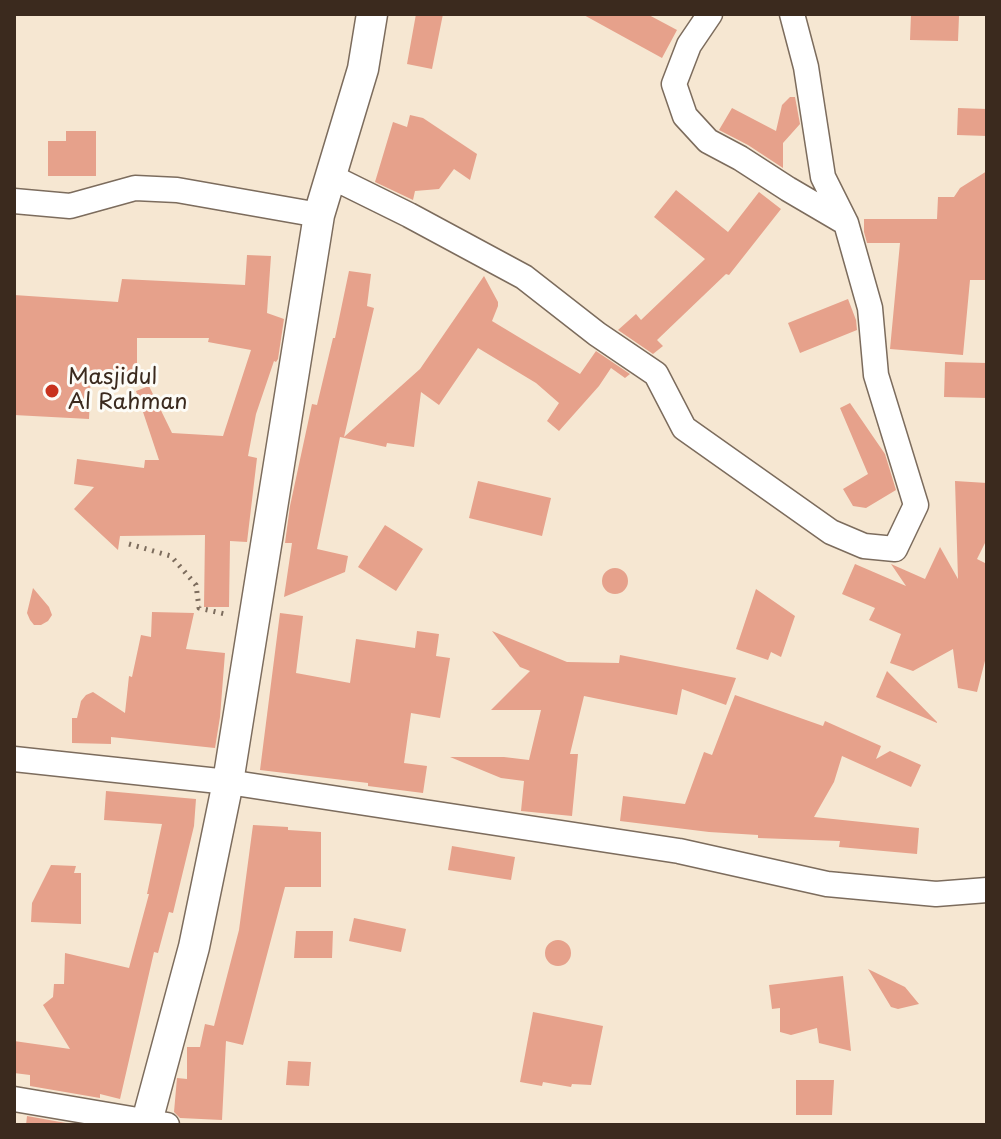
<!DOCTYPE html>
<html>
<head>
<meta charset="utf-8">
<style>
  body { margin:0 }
  #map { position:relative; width:1001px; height:1139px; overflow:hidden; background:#f6e7d2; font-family:"Playpen Sans",sans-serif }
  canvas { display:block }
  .frame { position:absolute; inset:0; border:16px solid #3b2a1e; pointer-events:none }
</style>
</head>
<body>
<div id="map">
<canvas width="1001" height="1139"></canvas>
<div class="frame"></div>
</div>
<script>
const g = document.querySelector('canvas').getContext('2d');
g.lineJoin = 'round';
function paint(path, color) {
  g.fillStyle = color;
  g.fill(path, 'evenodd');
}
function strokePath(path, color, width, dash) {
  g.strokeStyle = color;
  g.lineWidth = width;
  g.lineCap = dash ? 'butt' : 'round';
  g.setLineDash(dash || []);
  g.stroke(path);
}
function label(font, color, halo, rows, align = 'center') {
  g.font = font + ' "Playpen Sans",sans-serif';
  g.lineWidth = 6;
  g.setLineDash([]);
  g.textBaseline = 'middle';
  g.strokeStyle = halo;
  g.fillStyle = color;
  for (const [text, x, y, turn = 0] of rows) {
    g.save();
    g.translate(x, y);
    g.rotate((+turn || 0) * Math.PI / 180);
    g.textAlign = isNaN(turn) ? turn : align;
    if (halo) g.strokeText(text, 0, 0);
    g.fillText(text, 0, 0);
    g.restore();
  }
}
paint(new Path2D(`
  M416 14H443L432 69 407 64Z
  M582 14H647L677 30 662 58Z
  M911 14 959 16 958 41 910 40Z
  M790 97H795L800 124 783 143V168L748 145 719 130 732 108 776 131 782 105Z
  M958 108 987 109V136L957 135Z
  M410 115 423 118 477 154 470 180 454 169 439 189 415 191 413 200 375 182 393 122 407 127Z
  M66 131H96V176H48V141H66Z
  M987 171V280H970L963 355 890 349 900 243H867L864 232V219H937L938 197H954L960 188Z
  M676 190 728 232 759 192 781 209 729 275 726 274 657 340 663 346 653 354 618 330 636 314 641 320 705 259 654 217Z
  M247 255 271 256 267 313 284 319 278 359 276 362 274 361 256 414 248 456 257 458 247 542 230 541 229 607H204L205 535 120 536 118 550 74 509 94 487 74 484 77 459 144 468 145 460H159L136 391 149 386 172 433 223 436 251 350 208 342 209 338H137V373H91L89 419 14 415V295L118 302 122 279 245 285Z
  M349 271 371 274 367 306 374 308 344 437 420 369 484 276 498 302V306L492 321 580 374 596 351 630 374 625 378 611 368 599 386 559 431 547 421 559 403 536 383 478 348 439 405 421 392 414 447 387 443 386 447 340 437 317 549 348 556 345 572 284 597 292 543H285L290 506 312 404 317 405 333 338H335Z
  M848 299 856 320 857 330 800 353 788 323Z
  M945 362 987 363V398L944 397Z
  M850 403 885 454 896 490 866 508 853 506 843 489 868 474 840 408Z
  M478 481 551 498 542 536 469 518Z
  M955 481 987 483V539L977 559 987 564V653L977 692 958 688 953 649 913 671 890 663 901 634 869 620 875 608 842 594 855 564 906 586 891 564 925 579 940 547 958 579Z
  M385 525 423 549 396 591 358 567Z
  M602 581a13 13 0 1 1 26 0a13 13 0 1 1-26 0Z
  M33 588 49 607 52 615 48 621 41 625H34L30 620 27 613Z
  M756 589 795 616 781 657 771 652 768 660 736 649Z
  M152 612 194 613 186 649 225 653 220 717 215 748 111 737V744L72 743V718H77L81 701 86 695 93 692 125 713 129 676 132 677 141 635 151 637Z
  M280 613 303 616 296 673 350 683 356 639 415 648 417 631 439 634 436 656 450 658 440 718 411 713 404 763 427 766 423 793 368 786V783L260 770Z
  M492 631 567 662 619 663 620 655 736 678 726 705 682 689 677 715 584 696 570 754H578L572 816 521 811 524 781 501 778 450 757H504L529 760 541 710H491L530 671 520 667Z
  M887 671 937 722V723L876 697Z
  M735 695 823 726 825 721 881 746 876 759 890 751 921 765 911 787 842 756 834 782 814 817 919 828 917 854 839 847 840 841 758 838V835L709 832 620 821 623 796 685 804 704 752 712 755Z
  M106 791 196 799 194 826 173 913 169 912 158 953 154 952 120 1099 100 1094V1098L30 1086V1075L14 1073V1041L70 1049 43 1005 53 997 54 984H64L65 953 129 968 149 894H147L162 824 104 820Z
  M253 825 288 827V830L321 832V887H285L243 1045 226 1041 222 1120 180 1118 174 1112 177 1078 187 1079V1047H200L205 1024 214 1026 239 930Z
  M452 846 515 857 511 880 448 870Z
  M51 865 76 866 74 873H81V924L31 922 32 903Z
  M354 918 406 929 401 952 349 941Z
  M296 931H333L332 958H294Z
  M545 953a13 13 0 1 1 26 0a13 13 0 1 1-26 0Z
  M868 969 905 987 919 1004 898 1009 891 1007Z
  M843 976 851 1051 819 1043 817 1028 791 1035 780 1032V1008L772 1009 769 985Z
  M533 1012 603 1026 591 1085 572 1084 571 1087 543 1082 542 1086 520 1082Z
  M288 1061 311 1062 309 1086 286 1085Z
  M796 1080H834L832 1115H796Z
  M27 1116 77 1125H26Z`), '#e6a18b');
const minor = new Path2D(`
  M792 14 806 67 823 177 846 223
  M330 176 409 215 524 277 597 334 656 374 684 428 831 532 864 546 895 549 916 505 876 375 870 308 846 223 788 189 740 158 708 141 685 116 674 84 689 45 710 14
  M14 201 70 206 135 188 177 190 319 215
  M14 759 228 782 679 851 827 884 936 894 987 890
  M14 1099 167 1125`);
const tertiary = new Path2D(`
  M146 1125 194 947 228 782 319 215 363 69 372 14`);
strokePath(minor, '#7c6c5d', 27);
strokePath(tertiary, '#7c6c5d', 33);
strokePath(new Path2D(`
  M129 544 171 556 196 585 199 608 225 614`), '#7c6c5d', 5, [2, 6]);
strokePath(minor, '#fff', 24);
strokePath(tertiary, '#fff', 30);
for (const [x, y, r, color] of [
  [52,391,8,"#c8321e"]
]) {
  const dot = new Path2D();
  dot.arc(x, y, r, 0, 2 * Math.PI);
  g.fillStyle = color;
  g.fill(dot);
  strokePath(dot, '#fdfcf7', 3);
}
label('22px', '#3b2a1e', '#fdfcf7', [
  ["Masjidul",68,378],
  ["Al Rahman",68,403]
], 'left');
</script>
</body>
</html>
